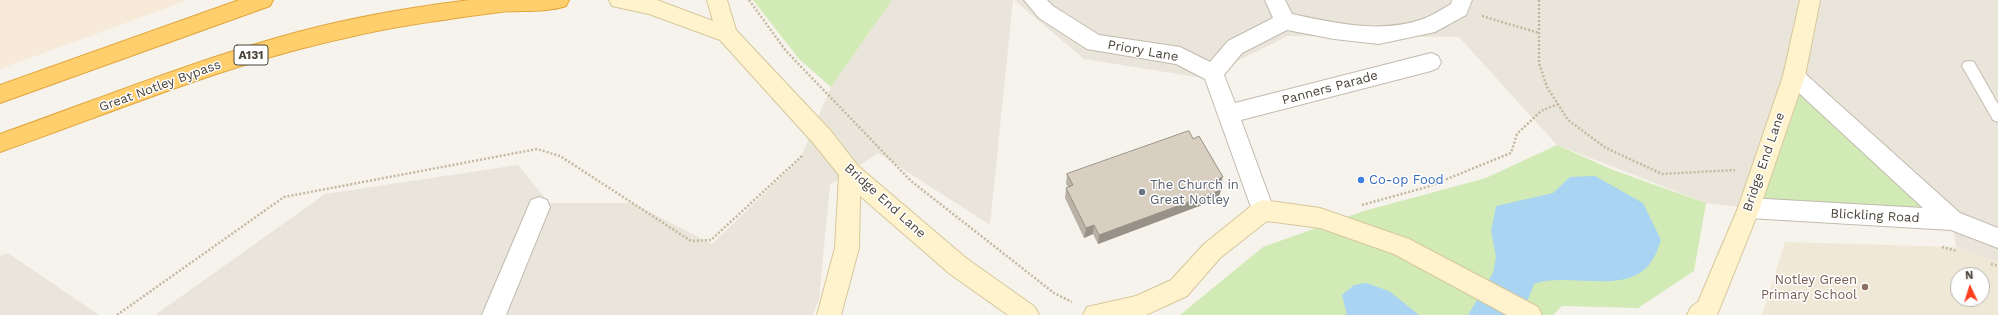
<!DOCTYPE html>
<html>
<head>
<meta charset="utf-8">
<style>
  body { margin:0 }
  #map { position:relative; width:1998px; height:315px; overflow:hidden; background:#f6f3ec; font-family:"Work Sans",sans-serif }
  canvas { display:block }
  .north { position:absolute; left:1950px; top:267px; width:40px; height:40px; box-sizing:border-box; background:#fff; border:1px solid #b7b4b0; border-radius:50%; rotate:356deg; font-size:11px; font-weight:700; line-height:16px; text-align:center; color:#4b4439 }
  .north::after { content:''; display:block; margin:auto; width:14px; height:18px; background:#fc3f1d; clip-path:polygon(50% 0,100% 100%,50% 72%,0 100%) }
</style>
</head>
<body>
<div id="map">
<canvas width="1998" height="315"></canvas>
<div class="north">N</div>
</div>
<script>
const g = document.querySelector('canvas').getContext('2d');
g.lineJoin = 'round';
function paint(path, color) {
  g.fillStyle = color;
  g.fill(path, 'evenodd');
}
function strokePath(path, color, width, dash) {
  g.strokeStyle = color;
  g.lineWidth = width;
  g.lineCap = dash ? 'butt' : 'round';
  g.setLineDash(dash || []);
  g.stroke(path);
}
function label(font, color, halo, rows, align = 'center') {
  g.font = font + ' "Work Sans",sans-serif';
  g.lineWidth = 3;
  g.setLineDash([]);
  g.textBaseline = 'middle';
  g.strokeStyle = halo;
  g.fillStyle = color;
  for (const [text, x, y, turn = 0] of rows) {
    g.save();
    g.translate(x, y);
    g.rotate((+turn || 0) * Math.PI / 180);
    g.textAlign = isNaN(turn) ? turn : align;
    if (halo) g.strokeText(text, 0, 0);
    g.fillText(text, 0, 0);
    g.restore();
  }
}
paint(new Path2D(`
  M892 0H1013L990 225 878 153 830 185 819 299 813 315H155L325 194 518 165 549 203H632L712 244 800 159 831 87Z
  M1014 0H1998V262L1956 247 1952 220 1749 208 1706 203 1557 145 1459 37 1288 36 1203 78 1084 59Z
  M8 253 99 315H0V256Z`), '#eae5da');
paint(new Path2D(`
  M0 0H188L0 69Z`), '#f7ead8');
paint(new Path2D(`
  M1785 242 1956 247 1998 262V315H1762ZM1958 275H1982V299H1958Z`), '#efe8d6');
paint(new Path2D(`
  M753 0H892L831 87 799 59Z
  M1794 76 1952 220 1749 208Z
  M1557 145 1613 170 1706 203 1694 271 1638 308 1562 306 1553 315H1180L1263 247 1364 211 1486 178Z`), '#d2eab5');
paint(new Path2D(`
  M1595 176 1643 203 1661 240C1658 247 1656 256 1651 262 1627 297 1568 271 1534 284L1522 315H1468L1493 273 1496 257 1491 231 1496 206 1553 193 1570 177Z
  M1366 283 1389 291 1419 315H1347L1342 295 1354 285Z`), '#a9d4f2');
const lane = new Path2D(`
  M1969 61 1974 62 1998 104V122L1993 120 1962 66 1964 62Z`);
const street = new Path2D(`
  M1024 0H1047L1053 6 1099 35 1180 47 1210 62 1228 41 1273 18 1265 0H1285L1292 14C1335 23 1380 34 1423 19 1433 15 1442 9 1451 4L1452 0H1472L1466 15 1435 32 1379 44 1334 39 1287 30 1242 53 1224 75 1235 103 1431 53 1438 56 1441 62 1438 68 1431 71 1241 120 1274 210 1271 217 1263 220 1255 217 1252 210 1205 79 1176 64 1087 49 1039 18Z
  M1794 67 1801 70 1960 213 1998 228V248L1951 230 1749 218 1741 215 1738 208 1741 201 1749 198 1923 208 1787 82 1783 76 1787 70Z
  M539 197 547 200 550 207 506 315H482L531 200Z`);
const secondary = new Path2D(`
  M609 0H657L713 21 707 0H727L736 30 830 130 858 166 966 258 1035 307 1039 315H1008L950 274 860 196 859 248 841 315H817L835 248 839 175 814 144 720 40 649 14 612 6Z
  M1800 0H1820L1805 76 1760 208 1717 315H1687L1691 307 1698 302 1738 208 1783 76Z
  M1263 200 1320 208 1409 239 1538 307 1542 315H1507L1394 254 1320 228 1267 221 1220 258 1187 296 1146 315H1083L1087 307 1136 296 1171 280 1204 244 1255 203Z`);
const highway = new Path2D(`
  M239 0H273L270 6 0 103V85Z
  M470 0H569L566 6C545 13 522 10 500 12 448 19 396 26 345 38 226 64 114 112 0 152V134C99 99 197 59 298 32 354 17 413 7 470 0Z`);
strokePath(lane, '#c2bbae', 2);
strokePath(street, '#c2bbae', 2);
strokePath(secondary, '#d6c79b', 2);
strokePath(highway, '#e0a43c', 2);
strokePath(new Path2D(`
  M749 0 786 51 911 181 1054 293 1072 302
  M1539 0V63L1547 87 1568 120 1606 148 1662 174 1735 170
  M1482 16 1539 33
  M1362 205 1427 187 1511 153 1517 134 1541 111 1558 104
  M1942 247 1957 251
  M1991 264 1998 266
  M117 315 284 197 537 149 560 156 691 241 711 240 803 155`), '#c4b79f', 2.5, [2, 2]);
paint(lane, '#fff');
paint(street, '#fff');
paint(secondary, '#fff3cd');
paint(highway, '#ffcf6e');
paint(new Path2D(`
  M1067 174 1219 186 1221 190 1218 199 1098 244 1093 234 1084 238 1065 198 1066 188 1068 187 1066 184Z`), '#bab2a6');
paint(new Path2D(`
  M1223 177 1219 187 1215 180Z
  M1221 190 1218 199 1098 244 1099 235Z
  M1094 225 1093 234 1084 238 1086 228Z`), '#979187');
const building = new Path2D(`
  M1189 131 1193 139 1199 136 1223 177 1215 180 1221 190 1099 235 1094 225 1086 228 1066 188 1073 185 1067 174Z`);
paint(building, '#d8cfc1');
strokePath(building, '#979187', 1);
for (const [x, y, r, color] of [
  [1361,180,4,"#3f7fe0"],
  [1142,192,4,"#6b7280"],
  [1865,287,4,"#8d6e63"]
]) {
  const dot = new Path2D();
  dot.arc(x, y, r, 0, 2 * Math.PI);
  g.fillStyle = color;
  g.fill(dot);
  strokePath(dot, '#fff', 1.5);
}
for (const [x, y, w] of [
  [251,55,34]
]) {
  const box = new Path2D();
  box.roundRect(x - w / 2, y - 10, w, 20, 3);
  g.fillStyle = '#fff';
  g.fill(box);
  strokePath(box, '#4b4439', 1);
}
label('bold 12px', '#4b4439', null, [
  ["A131",251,55]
]);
label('13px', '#4b4439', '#fff', [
  ["Priory Lane",1143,51,10],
  ["Great Notley Bypass",160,86,-20],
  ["Panners Parade",1330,88,-15],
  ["Bridge End Lane",1764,162,-71],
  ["Bridge End Lane",885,201,42],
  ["Blickling Road",1875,216,3]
]);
label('13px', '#366cbe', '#fff', [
  ["Co-op Food",1369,180]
], 'left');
label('13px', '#5b616d', '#fff', [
  ["The Church in",1150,185],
  ["Great Notley",1150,200]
], 'left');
label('13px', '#785e54', '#fff', [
  ["Notley Green",1857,280],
  ["Primary School",1857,295]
], 'right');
</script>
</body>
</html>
